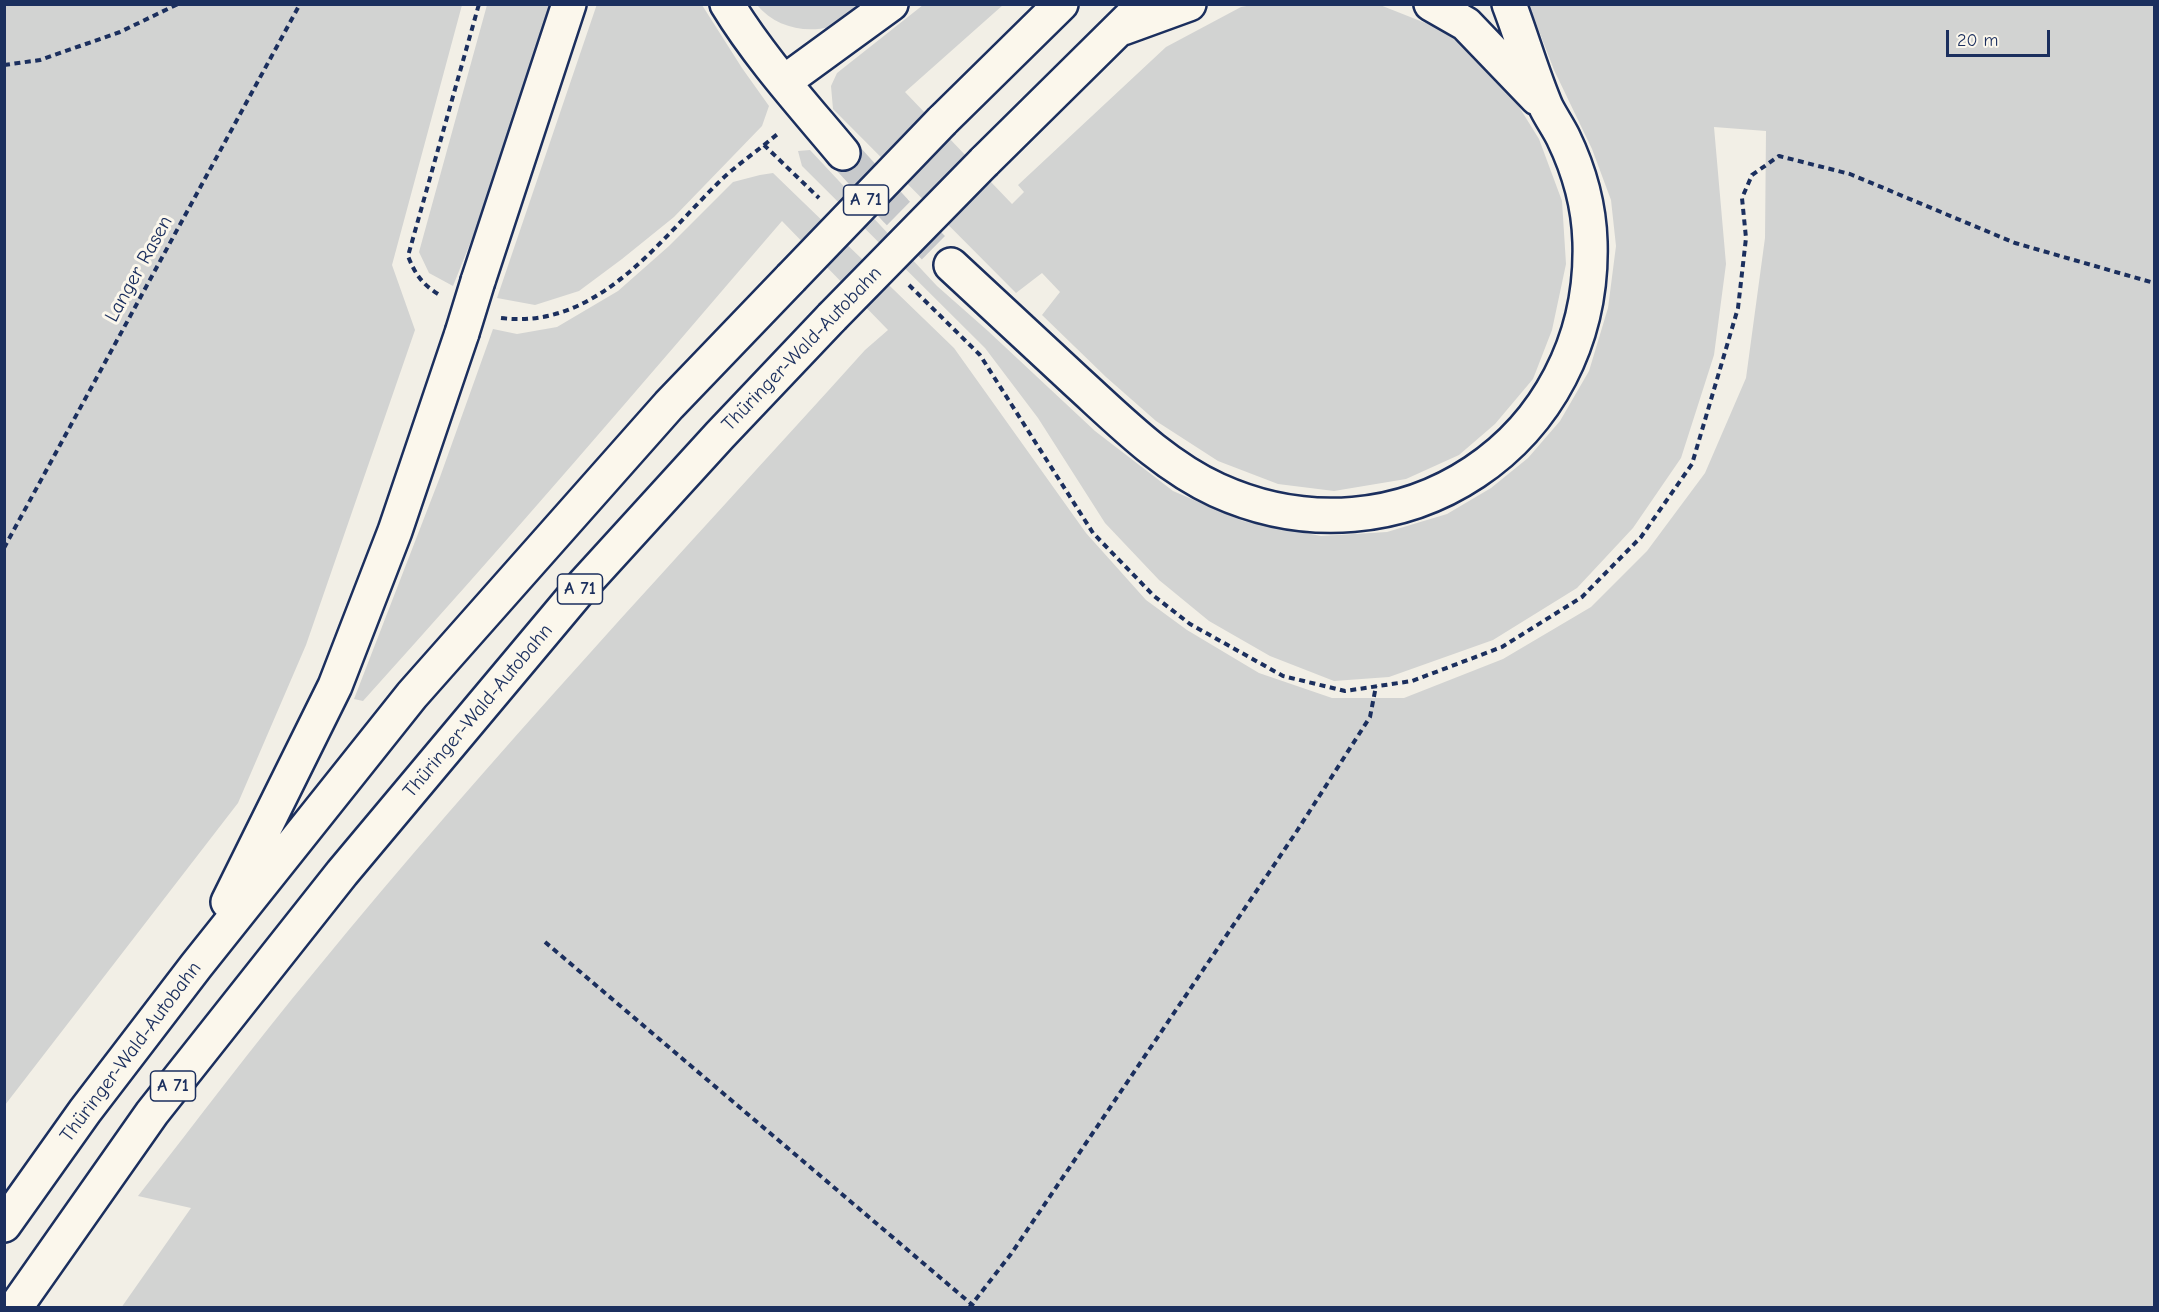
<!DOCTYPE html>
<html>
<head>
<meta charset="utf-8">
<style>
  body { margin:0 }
  #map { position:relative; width:2159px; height:1312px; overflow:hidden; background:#f2efe6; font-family:"Comic Neue",sans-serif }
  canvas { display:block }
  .frame { position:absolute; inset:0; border:6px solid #1b2f5e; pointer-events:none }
  .scale { position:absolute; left:1946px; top:30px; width:104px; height:27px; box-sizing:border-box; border:3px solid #1b2f5e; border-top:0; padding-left:8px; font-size:18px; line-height:21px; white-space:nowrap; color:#1b2f5e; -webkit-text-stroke:4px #fbf7ec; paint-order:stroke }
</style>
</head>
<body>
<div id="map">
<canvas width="2159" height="1312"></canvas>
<div class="frame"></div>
<div class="scale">20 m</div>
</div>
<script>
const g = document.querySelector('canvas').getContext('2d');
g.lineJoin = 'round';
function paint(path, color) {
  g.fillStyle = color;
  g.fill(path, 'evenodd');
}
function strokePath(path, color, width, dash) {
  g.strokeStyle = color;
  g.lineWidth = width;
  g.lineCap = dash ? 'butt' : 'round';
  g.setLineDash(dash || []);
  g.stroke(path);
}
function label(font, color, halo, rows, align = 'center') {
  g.font = font + ' "Comic Neue",sans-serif';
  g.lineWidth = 6;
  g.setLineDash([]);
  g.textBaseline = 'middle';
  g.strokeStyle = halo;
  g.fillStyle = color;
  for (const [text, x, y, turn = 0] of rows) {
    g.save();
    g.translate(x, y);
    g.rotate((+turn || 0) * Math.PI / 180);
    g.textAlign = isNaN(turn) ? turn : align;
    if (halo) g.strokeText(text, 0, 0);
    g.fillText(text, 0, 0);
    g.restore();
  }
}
paint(new Path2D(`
  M5 4 462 5 392 265 415 330 306 645 238 803 5 1105Z
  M597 4 702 5 742 68 769 106 762 126 674 217 622 259 579 291 535 305 497 298Z
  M487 5H551L475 231 453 286 429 273 419 252Z
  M757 5H867C861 9 855 15 848 19 819 37 778 31 757 5Z
  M923 5H1003L905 92 1012 204 1024 192 1018 185 1166 47 1241 7 1252 5H1380L1438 28 1475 54 1511 94 1539 139 1562 201 1566 264 1552 330 1533 379 1495 424 1459 455 1406 479 1334 491 1278 484 1218 461 1156 421 1106 377 1042 315 1060 292 1042 273 1016 293 833 109 831 86 837 73Z
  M1529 5H2154V1307L121 1308 191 1208 138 1196C197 1121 254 1044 315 971 490 757 680 555 865 350L888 330 782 221C644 382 506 543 363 701L354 699 440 477 493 329 517 334 557 327 618 291 669 246 733 182 760 175 773 173 954 348 1086 533 1146 600 1187 630 1259 673 1332 698H1404L1503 659 1591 607 1647 551 1705 473 1746 378 1765 238 1766 131 1714 127 1726 264 1714 355 1681 458 1633 528 1577 588 1493 640 1389 677 1334 681 1270 656 1209 621 1159 580 1105 523 1038 418 985 348 802 166 798 151 810 150 937 286 988 331 1095 431 1173 491 1243 521 1321 536 1387 532 1447 514 1491 488 1528 458 1560 421 1589 371 1608 308 1616 246 1611 200 1592 149 1554 70Z`), '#d2d3d2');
strokePath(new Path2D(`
  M843 153 896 211 951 265`), '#c7c9cb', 33, [33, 16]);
const highway = new Path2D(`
  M727 4C760 58 803 105 843 153
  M1431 4 1466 24 1537 98
  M1123 28 1189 4
  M784 82 891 4
  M942 121 1061 4
  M984 162 1144 4
  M951 265C993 304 1035 343 1077 382 1121 422 1163 465 1217 490 1400 573 1596 442 1590 242 1589 205 1579 170 1563 137 1558 127 1551 117 1546 107 1532 74 1522 38 1509 4
  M478 281 569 4
  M228 902 335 686 395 531 462 333
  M4 1225 85 1111 196 966 412 695 669 405 791 278
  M15 1308 152 1113 342 873 585 583 720 435 832 317`);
strokePath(highway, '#1b2f5e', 38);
strokePath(new Path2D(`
  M4 65 40 60 120 32 178 4
  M764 145 780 132
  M909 285 980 355 1093 533 1154 596 1190 624 1283 676 1345 691 1412 681 1502 647 1582 597 1641 537 1692 464 1738 308 1746 238 1742 198 1752 175 1779 156 1850 174 2015 243 2154 283
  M438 294C422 284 415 274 408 256L479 4
  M501 318C597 330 658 242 718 183 732 169 749 157 764 145L819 198
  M4 548 300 4
  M545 942 976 1308
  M969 1308 1011 1254 1295 834 1370 717 1376 686`), '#1b2f5e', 4, [6, 4.5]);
strokePath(highway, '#fbf7ec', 33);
const highwayBridge = new Path2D(`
  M791 278 942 121
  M832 317 984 162
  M462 333 478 281`);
strokePath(highwayBridge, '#1b2f5e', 38, []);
strokePath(highwayBridge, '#fbf7ec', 33);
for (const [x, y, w] of [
  [866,200,45],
  [580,589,45],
  [173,1086,45]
]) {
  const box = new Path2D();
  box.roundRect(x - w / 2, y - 15, w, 30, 4.5);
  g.fillStyle = '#fbf7ec';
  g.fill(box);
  strokePath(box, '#1b2f5e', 1.5);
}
label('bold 18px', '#1b2f5e', null, [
  ["A 71",866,200],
  ["A 71",580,589],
  ["A 71",173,1086]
]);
label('20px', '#1b2f5e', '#fbf7ec', [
  ["Langer Rasen",139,269,-61],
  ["Thüringer-Wald-Autobahn",802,349,-46],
  ["Thüringer-Wald-Autobahn",478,711,-50],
  ["Thüringer-Wald-Autobahn",131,1052,-53]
]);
</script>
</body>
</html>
